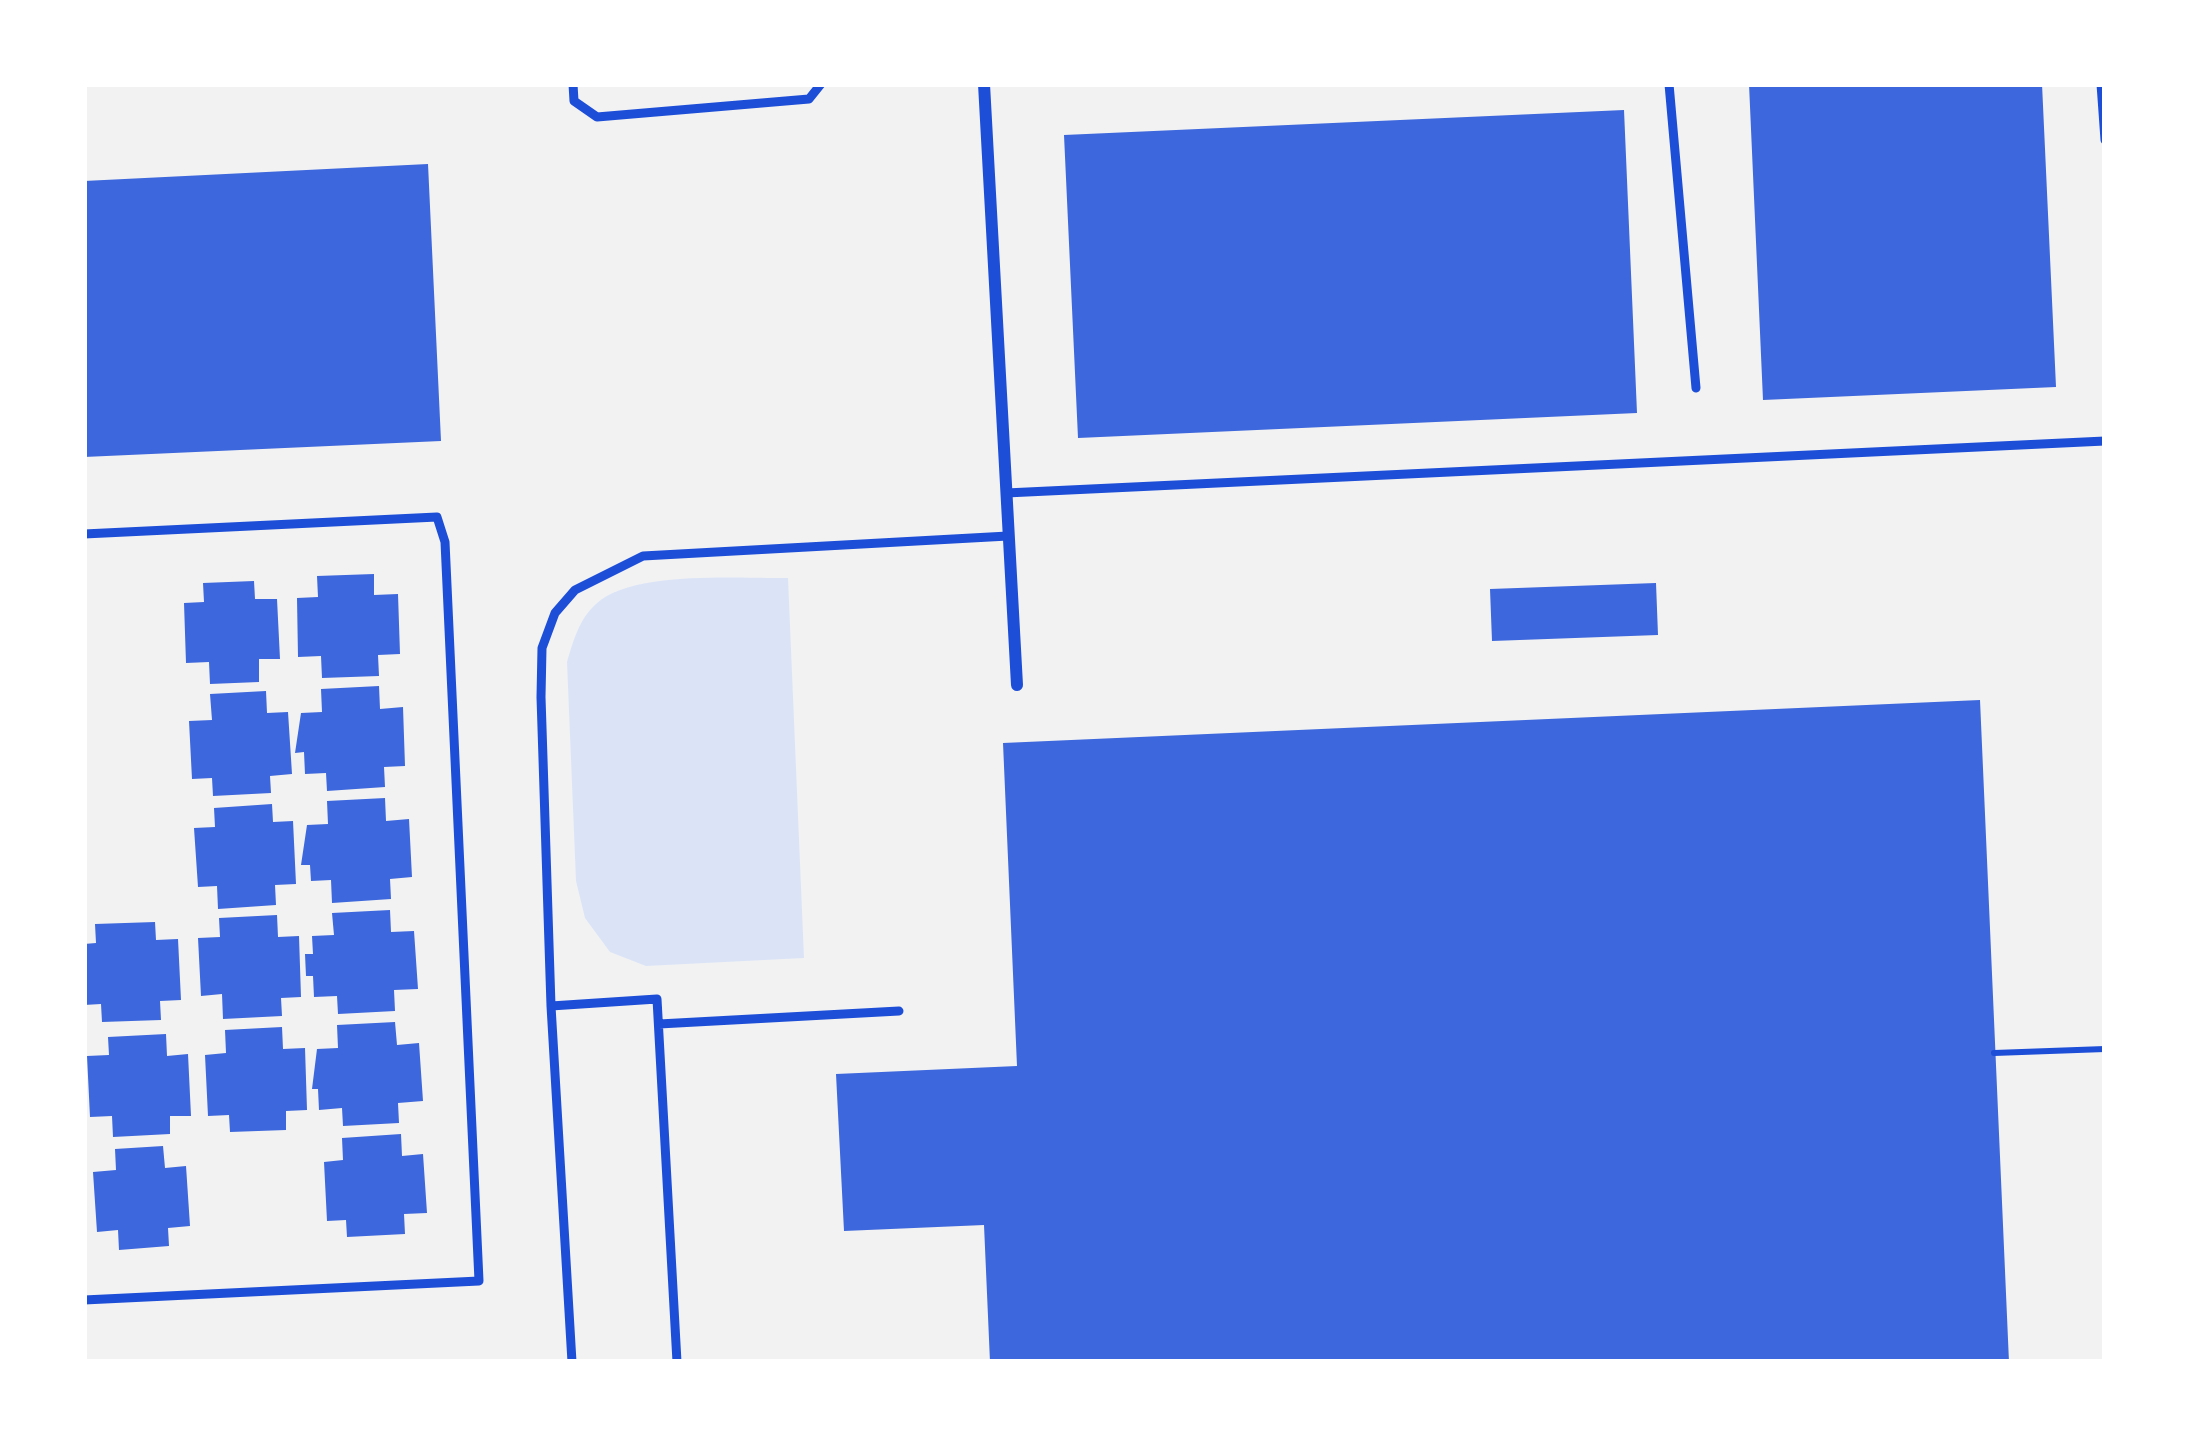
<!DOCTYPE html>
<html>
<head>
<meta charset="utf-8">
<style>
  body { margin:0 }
  #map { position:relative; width:2189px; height:1446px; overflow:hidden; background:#f2f2f2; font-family:Quicksand,sans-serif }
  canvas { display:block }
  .frame { position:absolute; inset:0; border:87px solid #fff; pointer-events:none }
</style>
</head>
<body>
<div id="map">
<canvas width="2189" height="1446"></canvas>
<div class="frame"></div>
</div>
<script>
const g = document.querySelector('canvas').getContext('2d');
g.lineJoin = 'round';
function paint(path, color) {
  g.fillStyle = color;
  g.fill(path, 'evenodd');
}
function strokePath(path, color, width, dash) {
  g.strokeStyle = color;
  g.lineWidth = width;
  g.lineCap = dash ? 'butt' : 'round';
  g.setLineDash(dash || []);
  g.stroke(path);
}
paint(new Path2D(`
  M788 578 804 958 646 966 610 952 585 918 576 881 567 662C573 642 579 619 596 604 633 570 738 579 788 578Z`), '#dbe4f7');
paint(new Path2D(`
  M1749 84H2042L2056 387 1763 400Z
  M1624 110 1637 413 1078 438 1064 135Z
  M428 164 441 441 84 457V181Z
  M374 574V595L398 594 400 654 378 655 379 676 322 678 321 656 298 657 297 598 318 597 317 576Z
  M254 581 255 599H277L280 659H259V682L210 684 209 662 186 663 184 603 204 602 203 583Z
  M1656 583 1658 635 1492 641 1490 589Z
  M379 686 380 709 403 707 405 766 384 767 385 787 327 791 326 773 305 774 304 752 295 753 301 713 322 712 321 689Z
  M266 691 267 713 288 712 292 774 270 776 271 793 213 796 212 778 192 779 189 721 212 720 210 694Z
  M1980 700 2009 1362H990L984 1225 844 1231 836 1074 1017 1066 1003 743Z
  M385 798 386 821 409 819 412 877 390 879 391 899 332 903 331 880 311 881 310 865H301L307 825 328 824 327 801Z
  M272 804 273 822 293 821 296 884 275 885 276 905 218 909 217 886 198 887 194 828 215 827 214 808Z
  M390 910 391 932 414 931 418 989 394 990 395 1011 338 1014 337 996 314 997 313 976H306L305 954H313L312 936 334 935 332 913Z
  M277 915 278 937 299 936 301 997 281 998 282 1016 223 1019 222 994 201 996 198 938 220 937 219 918Z
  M155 922 156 940 178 939 181 1000 160 1001 161 1020 102 1022 101 1004 84 1005V944L96 943 95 924Z
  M395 1022 397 1045 419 1043 423 1101 398 1103 399 1123 343 1126 342 1108 319 1110 318 1089H312L317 1049 338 1048 337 1025Z
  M282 1027 283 1049 305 1048 307 1110 286 1111V1130L230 1132 229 1115 208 1116 205 1055 226 1053 225 1030Z
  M166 1034 167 1056 188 1054 191 1116H170V1134L113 1137 112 1116 90 1117 87 1056 109 1055 108 1037Z
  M401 1134 402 1156 423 1154 427 1213 404 1214 405 1234 347 1237 346 1220 327 1221 324 1162 343 1160 342 1138Z
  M163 1146 165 1168 186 1166 190 1226 168 1228 169 1246 119 1250 118 1230 97 1232 93 1172 116 1170 115 1149Z`), '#3d67dc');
strokePath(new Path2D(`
  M1994 1053 2105 1049`), '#1d4ed8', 6);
strokePath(new Path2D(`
  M573 84 574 101 597 117 809 99 821 84
  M1669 84 1696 388
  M2101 84 2105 140
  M1006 493 2105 441
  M84 534 437 517 445 542 479 1281 84 1300
  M551 1006 657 999 677 1362
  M659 1024 899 1011
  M572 1362 551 1006 541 697 542 648 555 613 575 590 643 556 1008 536`), '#1d4ed8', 9);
strokePath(new Path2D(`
  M984 84 1017 685`), '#1d4ed8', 12);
</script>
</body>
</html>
